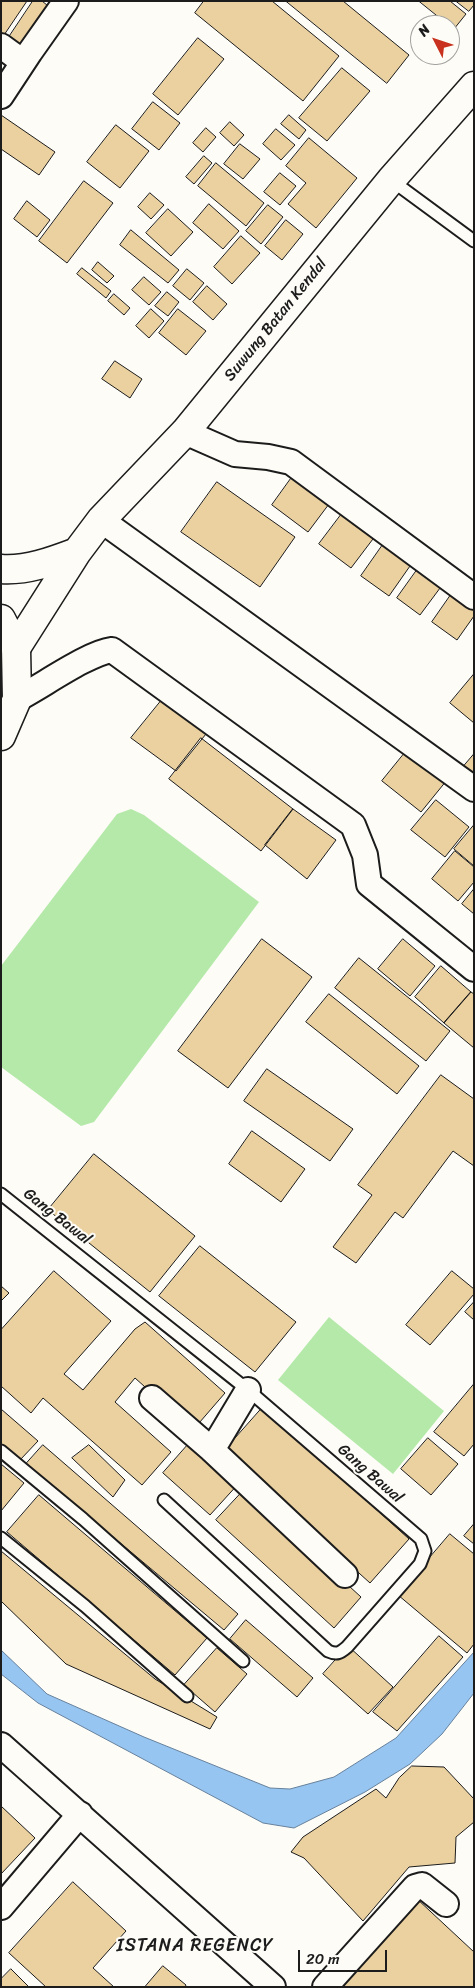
<!DOCTYPE html>
<html>
<head>
<meta charset="utf-8">
<style>
  body { margin:0 }
  #map { position:relative; width:475px; height:1988px; overflow:hidden; background:#fdfcf7; font-family:Sriracha,sans-serif }
  canvas { display:block }
  .frame { position:absolute; inset:0; border:2px solid #1c1c1c; pointer-events:none }
  .north { position:absolute; left:410px; top:15px; width:50px; height:50px; box-sizing:border-box; background:#fdfcf7; border:1px solid #a3a29f; border-radius:50%; rotate:311deg; font-size:14px; font-weight:700; line-height:20px; text-align:center; color:#1c1c1c }
  .north::after { content:''; display:block; margin:auto; width:18px; height:22px; background:#c8321e; clip-path:polygon(50% 0,100% 100%,50% 72%,0 100%) }
  .scale { position:absolute; left:298px; top:1950px; width:89px; height:22px; box-sizing:border-box; border:2px solid #1c1c1c; border-top:0; padding-left:6px; font-size:15px; line-height:18px; white-space:nowrap; color:#1c1c1c; -webkit-text-stroke:4px #fdfcf7; paint-order:stroke }
</style>
</head>
<body>
<div id="map">
<canvas width="475" height="1988"></canvas>
<div class="frame"></div>
<div class="north">N</div>
<div class="scale">20 m</div>
</div>
<script>
const g = document.querySelector('canvas').getContext('2d');
g.lineJoin = 'round';
function paint(path, color) {
  g.fillStyle = color;
  g.fill(path, 'evenodd');
}
function strokePath(path, color, width, dash) {
  g.strokeStyle = color;
  g.lineWidth = width;
  g.lineCap = dash ? 'butt' : 'round';
  g.setLineDash(dash || []);
  g.stroke(path);
}
function label(font, color, halo, rows, align = 'center') {
  g.font = font + ' Sriracha,sans-serif';
  g.lineWidth = 4;
  g.setLineDash([]);
  g.textBaseline = 'middle';
  g.strokeStyle = halo;
  g.fillStyle = color;
  for (const [text, x, y, turn = 0] of rows) {
    g.save();
    g.translate(x, y);
    g.rotate((+turn || 0) * Math.PI / 180);
    g.textAlign = isNaN(turn) ? turn : align;
    if (halo) g.strokeText(text, 0, 0);
    g.fillText(text, 0, 0);
    g.restore();
  }
}
paint(new Path2D(`
  M131 809 144 815 259 902 94 1122 81 1126 1 1067V966L117 814Z
  M329 1317 444 1411 393 1474 278 1380Z`), '#b5e9aa');
const water = new Path2D(`
  M1 1650 47 1694 144 1737 270 1788 290 1789 334 1777 396 1738 474 1652V1693L442 1734 410 1764 365 1792 294 1828 263 1823 38 1703 1 1674Z`);
paint(water, '#97c5f1');
strokePath(water, '#66819c', 1);
const building = new Path2D(`
  M1 1H27L2 38H1Z
  M33 1H42L53 10 23 53 7 40Z
  M204 1H272L339 56 303 101 195 13Z
  M286 1H343L409 55 387 83Z
  M419 1H450L466 14 454 29Z
  M456 1H474V5L469 11Z
  M198 38 224 59 178 115 153 94Z
  M342 68 370 91 327 141 299 118Z
  M153 102 180 123 159 150 132 129Z
  M1 115 55 152 39 175 1 149Z
  M289 115 306 130 299 139 281 124Z
  M230 122 244 135 234 146 220 133Z
  M116 125 149 151 120 188 87 162Z
  M206 128 216 137 203 152 193 143Z
  M276 129 295 145 281 160 263 144Z
  M309 138 357 178 316 228 288 204 306 183 286 166Z
  M240 144 260 159 243 179 224 164Z
  M204 156 212 163 194 184 186 177Z
  M216 163 264 203 246 226 198 186Z
  M280 173 296 186 280 205 264 192Z
  M84 181 113 203 67 263 39 241Z
  M150 193 164 205 151 219 138 207Z
  M27 201 50 220 37 237 14 219Z
  M209 204 239 231 223 249 193 223Z
  M268 205 283 217 261 244 246 231Z
  M168 209 193 232 171 256 146 233Z
  M286 220 303 234 282 260 265 246Z
  M131 230 179 270 168 283 120 245Z
  M241 236 260 253 232 284 214 267Z
  M98 262 114 276 107 283 92 270Z
  M82 268 111 291 106 298 77 274Z
  M187 269 204 283 190 300 173 286Z
  M144 277 161 292 149 305 132 290Z
  M207 286 227 304 213 320 193 302Z
  M167 292 179 302 168 316 155 306Z
  M114 294 130 308 124 315 108 301Z
  M151 309 164 321 149 338 136 326Z
  M178 309 206 331 186 355 159 333Z
  M115 361 142 379 130 398 102 379Z
  M295 473 332 500 308 532 272 505Z
  M217 482 295 537 260 587 181 532Z
  M347 507 379 531 351 568 319 544Z
  M389 536 417 556 389 596 361 576Z
  M422 563 446 580 420 615 397 598Z
  M455 589 474 602V616L457 640 432 622Z
  M474 674V723L450 703Z
  M161 701 206 734 176 771 131 738Z
  M201 738 293 809 261 851 169 779Z
  M408 749 447 780 421 812 382 781Z
  M474 754V785L458 773Z
  M436 800 469 827 445 857 411 830Z
  M293 809 336 840 307 879 265 845Z
  M474 825V866L454 849Z
  M455 851 474 867V882L458 901 432 879Z
  M474 889V914L462 904Z
  M262 939 312 977 228 1088 178 1051Z
  M403 939 435 966 410 996 378 969Z
  M359 958 450 1031 426 1061 335 988Z
  M441 966 471 992 444 1023 415 997Z
  M471 992 474 994V1048L444 1023Z
  M329 994 419 1066 397 1094 306 1022Z
  M267 1069 353 1129 330 1161 244 1101Z
  M441 1075 474 1099V1166L453 1151 403 1218 395 1212 356 1263 333 1247 372 1195 358 1185Z
  M252 1131 305 1169 281 1202 229 1164Z
  M94 1154 195 1236 150 1292 48 1210Z
  M200 1246 296 1322 255 1372 159 1296Z
  M54 1271 111 1321 64 1374 83 1390 135 1329 145 1322 225 1393 193 1430 135 1378 115 1402 171 1452 142 1485 43 1398 31 1413 1 1386V1330Z
  M452 1271 474 1289V1294L430 1345 406 1325Z
  M1 1286 9 1293 1 1301Z
  M474 1302V1320L465 1312Z
  M474 1384V1444L464 1456 434 1432Z
  M263 1407 409 1539 370 1583 224 1451Z
  M1 1409 38 1441 20 1460 1 1444Z
  M428 1438 458 1464 431 1495 401 1469Z
  M193 1439 240 1482 210 1515 163 1473Z
  M43 1445 238 1614 224 1630 26 1464Z
  M89 1445 125 1480 113 1497 72 1458Z
  M1 1464 24 1483 1 1511Z
  M244 1490 361 1597 334 1628 216 1520Z
  M39 1495 207 1638 175 1675 7 1532Z
  M474 1524V1544L464 1536Z
  M450 1534 474 1554V1644L467 1653 398 1595Z
  M1 1551 155 1679 217 1717 210 1729 66 1664 1 1601Z
  M246 1620 313 1678 297 1697 230 1639Z
  M439 1636 463 1657 397 1731 373 1712Z
  M348 1646 393 1687 368 1714 323 1674Z
  M217 1648 247 1674 215 1712 184 1685Z
  M412 1766 444 1767 474 1799V1822L456 1837 455 1863 409 1867 363 1921 304 1858 291 1852 303 1837 376 1789 386 1798 399 1778Z
  M1 1806 35 1838 1 1874Z
  M73 1882 126 1931 93 1968 114 1987H46L9 1953Z
  M416 1898 474 1952V1987H335Z
  M163 1966 186 1985 185 1987H145Z
  M11 1969 29 1987H1V1979Z`);
paint(building, '#ebd1a0');
strokePath(building, '#1c1c1c', 1);
const service = new Path2D(`
  M391 180 474 241
  M1 1194 248 1390 421 1539 425 1551 420 1564 347 1647C340 1653 337 1655 328 1651L164 1500
  M1 1451 83 1519 243 1661
  M1 1538 85 1606 187 1696`);
const minor = new Path2D(`
  M1 46 23 62
  M1 96 30 52 66 1
  M185 432 235 454 268 457 291 462 474 597
  M101 520 474 789
  M17 699C41 687 88 653 112 650L353 825 365 855 369 884 474 969
  M152 1398 212 1450 345 1575
  M212 1450 248 1390
  M1 1745 273 1987
  M1 1907 80 1814
  M325 1987 415 1887 422 1885 446 1904`);
const tertiary = new Path2D(`
  M1 569C27 571 53 561 77 552
  M16 648 77 552 101 520 185 432 391 180 474 86`);
const secondary = new Path2D(`
  M1 619 16 648 17 699 1 736`);
strokePath(service, '#1c1c1c', 15);
strokePath(minor, '#1c1c1c', 28);
strokePath(tertiary, '#1c1c1c', 31);
strokePath(secondary, '#1c1c1c', 31);
strokePath(service, '#fdfcf7', 11);
strokePath(minor, '#fdfcf7', 24);
strokePath(tertiary, '#fdfcf7', 28);
strokePath(secondary, '#fdfcf7', 28);
label('16px', '#1c1c1c', '#fdfcf7', [
  ["Suwung Batan Kendal",276,320,-51],
  ["Gang Bawal",57,1217,38],
  ["Gang Bawal",370,1474,41]
]);
g.letterSpacing = '1px';
label('18px', '#1c1c1c', '#fdfcf7', [
  ["ISTANA REGENCY",195,1946]
]);
g.letterSpacing = '0px';
</script>
</body>
</html>
